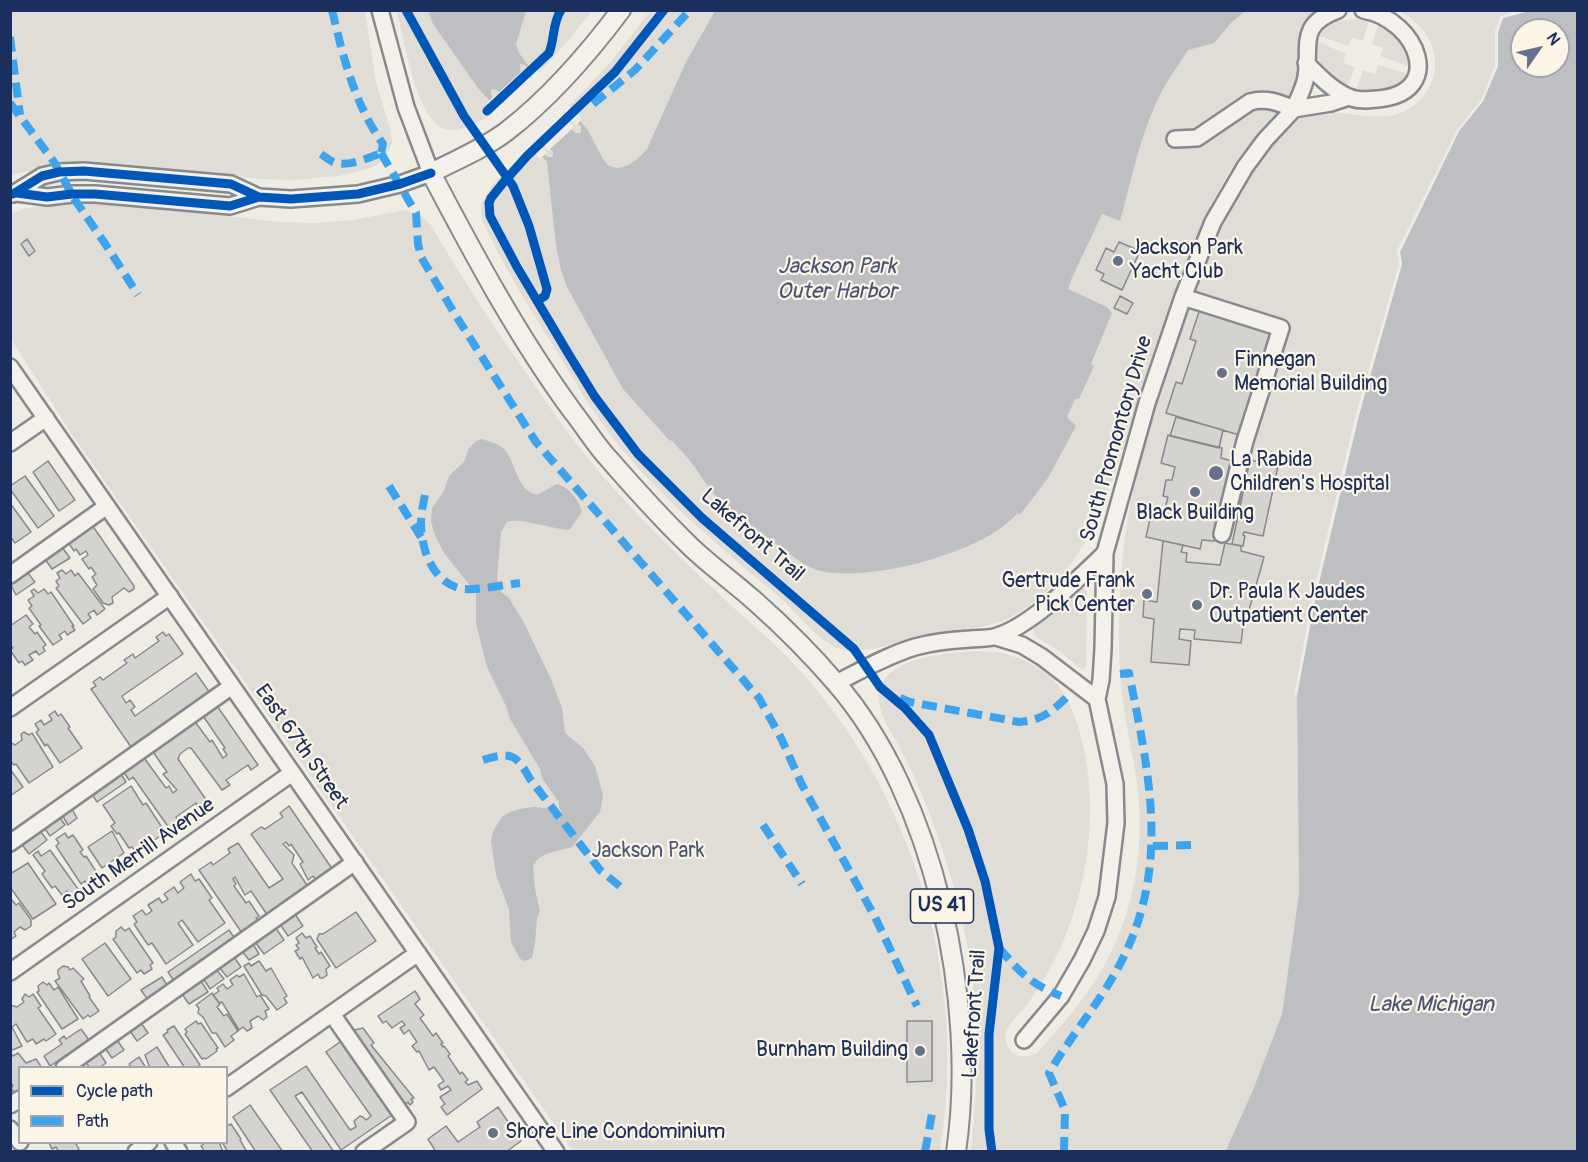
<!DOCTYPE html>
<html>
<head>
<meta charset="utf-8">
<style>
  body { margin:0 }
  #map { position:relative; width:1588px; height:1162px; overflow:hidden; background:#efece4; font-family:Pangolin,sans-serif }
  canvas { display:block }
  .frame { position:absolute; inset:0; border:12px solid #1b2f5e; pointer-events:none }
  .legend { position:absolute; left:18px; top:1066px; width:210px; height:78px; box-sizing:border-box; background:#fcf5e5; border:2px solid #a2a6af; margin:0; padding:8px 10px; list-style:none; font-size:18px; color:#1b2f5e }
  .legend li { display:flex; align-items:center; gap:12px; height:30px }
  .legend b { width:30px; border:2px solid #a2a6af }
  .north { position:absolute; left:1510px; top:18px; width:60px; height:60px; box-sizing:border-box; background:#fcf5e5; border:2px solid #a2a6af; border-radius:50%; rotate:56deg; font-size:16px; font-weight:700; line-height:24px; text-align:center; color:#1b2f5e }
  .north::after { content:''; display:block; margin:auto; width:21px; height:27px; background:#65718d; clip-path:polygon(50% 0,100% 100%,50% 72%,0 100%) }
</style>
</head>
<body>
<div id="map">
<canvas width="1588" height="1162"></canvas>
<div class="frame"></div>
<ul class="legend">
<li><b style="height:8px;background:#0057b8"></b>Cycle path</li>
<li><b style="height:8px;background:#3da3ed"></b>Path</li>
</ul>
<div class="north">N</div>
</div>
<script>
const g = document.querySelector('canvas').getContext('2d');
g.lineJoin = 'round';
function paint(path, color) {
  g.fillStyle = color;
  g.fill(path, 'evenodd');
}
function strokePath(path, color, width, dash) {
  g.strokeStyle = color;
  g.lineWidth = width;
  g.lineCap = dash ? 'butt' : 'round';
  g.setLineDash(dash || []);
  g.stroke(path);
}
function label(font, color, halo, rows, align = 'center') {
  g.font = font + ' Pangolin,sans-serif';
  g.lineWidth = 4.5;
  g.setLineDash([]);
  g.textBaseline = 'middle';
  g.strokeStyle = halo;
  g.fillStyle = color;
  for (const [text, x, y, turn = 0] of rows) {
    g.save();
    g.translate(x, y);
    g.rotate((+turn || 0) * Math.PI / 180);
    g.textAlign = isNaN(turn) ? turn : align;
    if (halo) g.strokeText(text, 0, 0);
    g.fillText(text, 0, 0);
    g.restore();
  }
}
paint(new Path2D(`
  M11 11H365L376 82 390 128 392 143 385 159 371 168 339 176 294 180 262 179 85 164 55 165 11 175Z
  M397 11H592C572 37 472 161 435 123 414 102 404 40 397 11Z
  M650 11H1314C1285 34 1306 63 1293 91 1280 116 1255 135 1239 158 1223 180 1211 204 1201 228 1177 283 1157 340 1139 397 1112 479 1095 569 1013 616 990 629 961 628 936 633 906 638 858 661 831 645 811 633 796 611 778 596 725 551 670 506 625 453 598 422 578 386 557 352 530 309 503 266 482 220L481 205 491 187 611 62Z
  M1399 11H1529L1503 18 1498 66 1483 101 1466 124 1402 264 1297 695 1299 893 1282 1014 1253 1090 1225 1151H971C980 1071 979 989 960 910 945 852 925 793 896 741 889 727 876 709 879 692 885 653 970 648 1001 653 1016 656 1032 663 1044 672 1064 687 1072 707 1079 730 1100 800 1090 880 1061 947 1052 966 1041 985 1029 1002 1021 1012 1012 1020 1006 1031 1003 1053 1019 1061 1037 1053 1062 1025 1087 997 1105 964 1136 908 1146 840 1136 777 1133 754 1127 732 1124 709 1118 666 1118 622 1121 579 1127 477 1164 373 1201 279 1222 225 1252 157 1298 120 1331 94 1396 145 1429 88 1436 75 1437 60 1432 46 1427 31 1413 18 1399 11Z
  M1357 19 1369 22 1363 41 1352 38 1348 46 1319 36C1327 22 1343 20 1357 19Z
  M1378 25C1394 33 1411 46 1410 67L1380 56 1383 48 1372 44Z
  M1317 41 1346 54 1343 63 1355 67 1348 86C1331 78 1312 63 1317 41Z
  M1378 65 1408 74C1395 90 1377 93 1357 88L1363 70 1375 74Z
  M75 200 116 203 279 222 316 223 353 220 405 210 423 217 431 225C458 272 487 316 517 360 549 406 579 451 617 492 654 533 694 571 735 609 754 626 774 643 791 661 913 788 969 979 940 1151H573L71 433 11 339 10 214 23 209Z
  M1082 587 1087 591V596L1086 666 1083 670 1058 650 1036 637 1033 629 1078 588Z`), '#e0ddd7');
paint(new Path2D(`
  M428 11H526L516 44 519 53C539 81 566 102 587 129 592 137 604 163 608 165 622 174 639 159 647 149L686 62 715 11H1245L1231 23 1214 43 1188 50C1180 63 1170 76 1163 89 1141 130 1132 178 1120 221L1102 214 1071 280 1068 289 1107 307 1112 313 1091 364 1094 366 1079 399H1075L1067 417 1076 426 1048 478 1020 515 1018 513C992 540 960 550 926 561 898 569 845 579 817 570 802 565 788 552 775 543 754 527 732 513 714 494 706 485 701 475 693 465 687 456 679 449 672 441L669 440 623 389 567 287 561 270 556 245 547 162 478 88 433 24ZM520 64 525 65 581 127V133H575L520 70ZM491 89 497 90 553 152V157H547L491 95Z
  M1529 11H1577V1151L1225 1152 1253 1090 1282 1014 1299 893 1297 695 1316 595 1359 415 1402 264 1400 252 1459 131 1483 101 1498 66V32L1503 18ZM1522 30H1558V66H1522Z
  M481 439C488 441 497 443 503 448 517 462 515 489 537 495L557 484C569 487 579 500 582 512L569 530C553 529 517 517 507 522L501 532 497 578 501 592 509 598 523 621 551 679 562 708 565 733 583 748 595 766 603 795 600 812 572 847 546 854 538 859 533 866 535 889 540 911 537 918 535 943 532 958 525 961 520 959 511 942 509 909 496 875 491 841 493 831 502 817 510 812 520 809 533 807 546 808 558 817 562 813 559 807V802L548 787 542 778 540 769 510 719 506 706 487 667 476 623V593L444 553 434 533 431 521 432 508 444 491 449 476 464 462 468 450 475 442Z`), '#bebfc2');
paint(new Path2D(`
  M1518 10 1529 11 1503 18 1498 32V66L1483 101 1459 131 1400 252 1402 264 1359 415 1316 595 1297 695H1294L1313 594 1356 414 1399 264 1397 251 1457 130 1481 100 1495 65V31L1501 16Z
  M531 63 582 119 576 125 525 69Z
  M523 70 574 127 548 151 497 94Z
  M495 95 547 153 540 159 487 103Z`), '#efece4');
const building = new Path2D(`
  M27 239 35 251 29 256 21 244Z
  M1119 242 1140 251 1122 290 1101 280 1104 274 1096 270 1106 248 1114 252Z
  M1120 296 1133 303 1127 314 1114 308Z
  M1200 309 1272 332 1239 435 1166 413 1176 382 1182 384 1196 341 1190 339Z
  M1176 417 1223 430 1219 448 1170 436Z
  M1168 435 1222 448 1221 458 1232 461 1225 498 1214 541 1202 540 1200 549 1146 537 1152 510 1164 512 1168 497 1163 496 1166 480H1172L1175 467 1161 463Z
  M1250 460 1278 466 1263 536 1244 532 1243 535 1245 536 1243 546 1232 544Z
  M48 461 75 500 59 511 33 472Z
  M25 476 54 516 38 528 10 489V486Z
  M10 503 31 532 15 543 10 536Z
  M92 525 134 586V589L129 592 124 588 112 597 113 603 109 605 103 603 93 589 97 585 92 577 96 574 91 567 89 569 82 559 88 555 86 551 80 555 76 549 74 551 68 542Z
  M1163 541 1183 545 1181 552 1187 553 1186 562 1220 565 1225 543 1241 546V551L1264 557 1249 610 1245 609 1241 643 1194 639 1195 630 1180 629 1179 639 1191 641 1189 665 1151 662 1154 619 1143 617 1144 600 1157 602Z
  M62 547 70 558 52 569 45 559Z
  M62 570 66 574 71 570 75 576 78 573 105 609 97 615 94 610 88 614 91 618 83 624 56 588 59 586 56 581 60 578 57 573Z
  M27 572 35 582 16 595 10 583Z
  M34 589 38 593 44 589 48 594 51 592 74 626H72L75 630 67 635 65 631 59 635 62 639 53 645 39 626 41 625 29 608 32 606 28 600 34 596 31 591Z
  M26 615 33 624 29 627 35 634 37 632 46 645 43 647 45 651 39 655 36 651 29 655 33 660 25 665 22 661 19 663 10 650 13 648 10 644V626Z
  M163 632 166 636 169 634 183 654 122 696 126 703 130 700 135 707 131 710 135 716 196 673 210 693 131 747 91 689 96 686 93 682 100 677 103 680 127 663 124 660 133 654 135 658 159 641 156 637Z
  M215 703 258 765 251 770 248 765 226 780 230 785 222 790 191 748H188L180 754 178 759 207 801 198 806 196 803 176 817 178 821 169 828 133 777 129 780 122 769 142 755 166 788 169 786 173 793 177 790 163 774 167 772 151 749 193 719 210 742 212 740 223 758 227 755 223 749 225 748 201 713Z
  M55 711 58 716 61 714 70 727 68 728 82 748 60 763 47 744 45 746 36 732 39 730 35 724 41 720 44 725 52 720 49 715Z
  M24 732 29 735 32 733 53 767 29 783 16 764 14 765 10 760V742L15 745 22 740 21 734Z
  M10 769 23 787 10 796Z
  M119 771 126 782 97 802 90 791Z
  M131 786 143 805 146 803 161 826 158 828 162 835 153 841 149 835 144 839 147 843 135 851 132 847 129 848 119 833 117 834 111 826 115 823 103 805Z
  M289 806 333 870 317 881 313 876 308 880 300 864 303 862 291 844 289 846 286 842 283 844 294 855 292 863 309 888 268 916 251 891 245 895 235 877 233 879 236 884 234 886 246 903 249 901 259 916 256 918 259 922 242 933 199 870 211 862 213 865 230 853 228 849 238 843 269 888 283 879 251 834 261 827 265 829 283 817 280 813Z
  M71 807 77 818 68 825 61 813Z
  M58 815 65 825 50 836 43 826Z
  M38 828 47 840 29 854 20 842Z
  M112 831 124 853 102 868 88 847Z
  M65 833 68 838 73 835 83 850 80 852 84 857 86 856 97 873 94 874 98 879 88 886 85 881 81 884 56 846 59 843 56 839Z
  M50 850 78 889V892L73 895H70L67 891 62 895 55 886 52 888 42 874 45 871 33 855 38 851 41 856Z
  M28 863 56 904 33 919 10 887V874Z
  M191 874 195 881 199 879 212 898 209 900 225 923 198 942 182 920 178 923 193 945 166 964 152 943 148 945 134 924 137 922 133 916 142 910 146 915 152 911 148 905 159 898 162 903 168 899 164 894 174 887 178 893 184 888 180 882Z
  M10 898 16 905 19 903 31 920V926L25 930 20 927 14 932 16 936 10 940Z
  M356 912 376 941 336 968 317 939 319 934H323Z
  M295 914 303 926 288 936 280 924Z
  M121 927 125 931 129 928 153 963 150 965 152 969 144 974 141 970 137 973 113 939 116 937V931Z
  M275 927 284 940 264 954 255 942Z
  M229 930 235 939 174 981 168 972Z
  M302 933 306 938 310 936 317 947 315 948 319 954 321 952 330 966 326 969 327 975 323 978H320L318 974 313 978 302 957 300 959 295 951 299 949 296 945 299 943 296 938Z
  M105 943 131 979 108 996 82 959Z
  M253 944 259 954 249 960 242 951Z
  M234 957 241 967 227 977 219 967Z
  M259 961 266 971 271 968 287 996 284 998 287 1003 277 1010 266 996 262 995 244 966 249 963 251 966Z
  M63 966 68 967 70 970 73 968 84 979 81 981 90 996 89 997 99 1011 90 1017 88 1015 83 1019 55 981 60 978 58 974V970Z
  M216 969 224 979 210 989 203 978Z
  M244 974 257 997 260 995 269 1009 265 1011 267 1017 263 1020 258 1016 250 1021 252 1028 247 1031 243 1027 239 1030 222 1002 219 1003 213 995 219 991 217 988 223 984 227 989 233 985 230 980 237 975 239 977Z
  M162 977 168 987 148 1000 141 990Z
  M201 981 208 992 189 1004 182 994Z
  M43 982 47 985 49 983 54 990 58 987 78 1019 62 1029 37 992 39 991 38 986Z
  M415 991 420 999 415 1004 424 1015 420 1018 433 1036 436 1033 443 1043 441 1044 443 1047 444 1046 450 1054 448 1056 460 1074 462 1072 468 1080 465 1082 468 1085 477 1081 482 1089 447 1115 441 1107 445 1104 440 1097 451 1090 448 1086 441 1090 438 1085 444 1081 434 1067 429 1070 419 1051 417 1052 412 1046 417 1042 409 1030 404 1034 400 1028 405 1025 402 1021 392 1028 386 1021 383 1023 378 1016Z
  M212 993 220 1004 217 1007 224 1016 227 1014 238 1031 231 1036 234 1040 225 1047 216 1033H212L203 1017 198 1013 199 1008 196 1005Z
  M25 994 29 997 33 994 41 1006 38 1008 56 1034 46 1041 44 1039 36 1044 33 1039 27 1042 16 1024 12 1027 22 1046 10 1051V1005L17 1007 24 1002 22 999Z
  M196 1021 198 1024 201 1023 218 1048 216 1049 217 1051 206 1059 204 1058 202 1059 185 1034 187 1032 185 1029Z
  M907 1021H932V1081L907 1082Z
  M141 1023 148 1033 137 1041 130 1031Z
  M174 1026 200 1065 196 1068H185L163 1035 168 1032 167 1030Z
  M363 1028 374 1043 371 1045 414 1098 411 1099 413 1102 410 1105 408 1102 401 1107 351 1036 355 1030Z
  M81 1029 89 1040 50 1066 44 1056 62 1044 59 1040 64 1036 66 1039Z
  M344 1039 395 1113 341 1150 302 1092 295 1096 334 1152H313L270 1090 306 1066 350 1130 356 1127 354 1121 360 1116 363 1117 366 1120 371 1116 326 1052Z
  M117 1040 124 1050 112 1058 105 1048Z
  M157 1047 170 1068H150L145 1055Z
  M10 1052 13 1056 18 1053 26 1063 36 1059 42 1068H20V1092L16 1095 11 1088 13 1086 10 1081Z
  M99 1052 106 1063 99 1068H90L85 1061Z
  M139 1057 146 1068H132L129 1064Z
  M250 1105 283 1152H256L233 1117Z
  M498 1107 521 1141 506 1152H436L428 1139 446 1126 458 1142 480 1127 477 1122Z
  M231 1124 241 1139 240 1140 247 1152H228L222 1142H226V1126Z
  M75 1142 79 1149 76 1152H59L56 1147 52 1149 49 1143Z
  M206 1142H219L223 1152H205L201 1146Z`);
paint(building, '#d5d3d0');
strokePath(building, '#86898e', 1.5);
const minor = new Path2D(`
  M1338 10C1297 25 1311 45 1306 77 1304 88 1298 99 1294 109L1331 103 1349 97
  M1306 63C1318 75 1333 91 1349 97 1358 101 1368 100 1377 99 1446 94 1419 20 1363 10
  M17 193 47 197 72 194H95L230 206 259 197 291 199 358 194 400 184 431 173 406 107 380 10
  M13 194 42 176 59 172 84 171 231 184 259 197
  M1183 297 1281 328 1245 441 1222 534
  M10 367 556 1152
  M10 443 46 418
  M10 575 107 506
  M996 637 1022 645 1042 657 1097 699
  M836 683C862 670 888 655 915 647 933 642 952 640 970 639 978 638 989 639 997 636 1031 626 1079 578 1105 553
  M10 708 170 596
  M10 843 232 686
  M10 972 292 773
  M332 1014 407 1122 364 1152
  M1024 1040 1061 996 1082 960 1096 931 1107 897 1116 823 1115 784 1097 699 1101 680 1103 649 1105 553 1147 403 1183 297 1213 222 1245 167 1265 140 1294 109C1280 103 1266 97 1250 102L1197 138 1175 139
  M64 1068 355 862
  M226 1088 418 953
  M10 1105 20 1099
  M10 1129 20 1142
  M173 1142 179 1152
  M136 1152 149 1142`);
const major = new Path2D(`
  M621 10C588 54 551 97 507 131 485 148 456 160 431 173 474 255 518 337 573 412 585 427 595 444 608 458 635 489 662 519 691 547 712 567 736 584 757 603 785 628 811 654 835 682 935 796 978 1003 956 1152`);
strokePath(minor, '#86898e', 20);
strokePath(major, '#86898e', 22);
strokePath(minor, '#f4f1eb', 15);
strokePath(major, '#f4f1eb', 18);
strokePath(new Path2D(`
  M332 10C343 57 355 105 383 144L381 153
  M10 37 20 115
  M10 103 54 162 75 200 106 245 138 295
  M593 104 635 70 690 10
  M381 153 416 213 418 244 421 257 456 316 536 442 759 698 781 738 802 785 875 917 917 1006
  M321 154C324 156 329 160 333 162 346 168 368 158 381 153
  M389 486 421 537
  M425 495C423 504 421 514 421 523 421 549 433 585 464 589 481 590 502 585 520 583
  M900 698 910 702 1019 722C1042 720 1050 713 1067 697
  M483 760C510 752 516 753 530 779L600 870 622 888
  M763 825 802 884
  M1153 846 1195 845
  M999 948C1021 973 1029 983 1061 996
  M925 1152 933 1108
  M1064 1152 1065 1110 1049 1073C1073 1032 1105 997 1125 954 1170 860 1148 769 1129 673L1120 674`), '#3da3ed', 8, [15, 8]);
strokePath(new Path2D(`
  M406 10 464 116 513 186 529 226 547 289 545 296 537 301
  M664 10 615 72 527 156 503 183 491 198 489 203 490 216 517 267 568 353 595 397 638 454 702 518 854 649 880 687 905 708 929 735 968 829 985 881 999 948 989 1034V1129L992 1152
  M487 111 549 53C555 38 552 24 561 10
  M17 193 47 197 72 194H95L230 206 259 197 291 199 358 194 400 184 431 173
  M13 194 42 176 59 172 84 171 231 184 259 197`), '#0057b8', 9);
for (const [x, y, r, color] of [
  [1118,261,6,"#65718d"],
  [1222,373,6,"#65718d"],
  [1216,473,8,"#65718d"],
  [1195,492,6,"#65718d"],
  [1147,594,6,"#65718d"],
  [1197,605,6,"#65718d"],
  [920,1051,6,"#65718d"],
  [493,1133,6,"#65718d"]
]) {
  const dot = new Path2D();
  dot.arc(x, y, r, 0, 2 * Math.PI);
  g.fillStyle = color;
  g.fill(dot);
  strokePath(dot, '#fcf5e5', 2);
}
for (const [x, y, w] of [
  [942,906,63]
]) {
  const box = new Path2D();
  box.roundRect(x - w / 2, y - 17, w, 34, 4.5);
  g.fillStyle = '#fcf5e5';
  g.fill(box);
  strokePath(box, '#1b2f5e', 1.5);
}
label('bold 20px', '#1b2f5e', null, [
  ["US 41",942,906]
]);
label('21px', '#1b2f5e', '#fcf5e5', [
  ["Jackson Park",1130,249],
  ["Yacht Club",1130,273],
  ["Finnegan",1234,361],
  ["Memorial Building",1234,385],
  ["La Rabida",1230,461],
  ["Children's Hospital",1230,485],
  ["Black Building",1195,514,"center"],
  ["Gertrude Frank",1135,582,"right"],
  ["Pick Center",1135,606,"right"],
  ["Dr. Paula K Jaudes",1209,593],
  ["Outpatient Center",1209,617],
  ["Burnham Building",908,1051,"right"],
  ["Shore Line Condominium",505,1133]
], 'left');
label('21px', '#1b2f5e', '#fcf5e5', [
  ["South Promontory Drive",1117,439,-74],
  ["Lakefront Trail",752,536,41],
  ["East 67th Street",301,747,55],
  ["South Merrill Avenue",139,855,-35],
  ["Lakefront Trail",975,1014,-86]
]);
label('21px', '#49587a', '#fcf5e5', [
  ["Jackson Park",648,852]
]);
label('italic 22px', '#465478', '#fcf5e5', [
  ["Jackson Park",837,267],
  ["Outer Harbor",837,292],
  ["Lake Michigan",1431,1005]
]);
</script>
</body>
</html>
